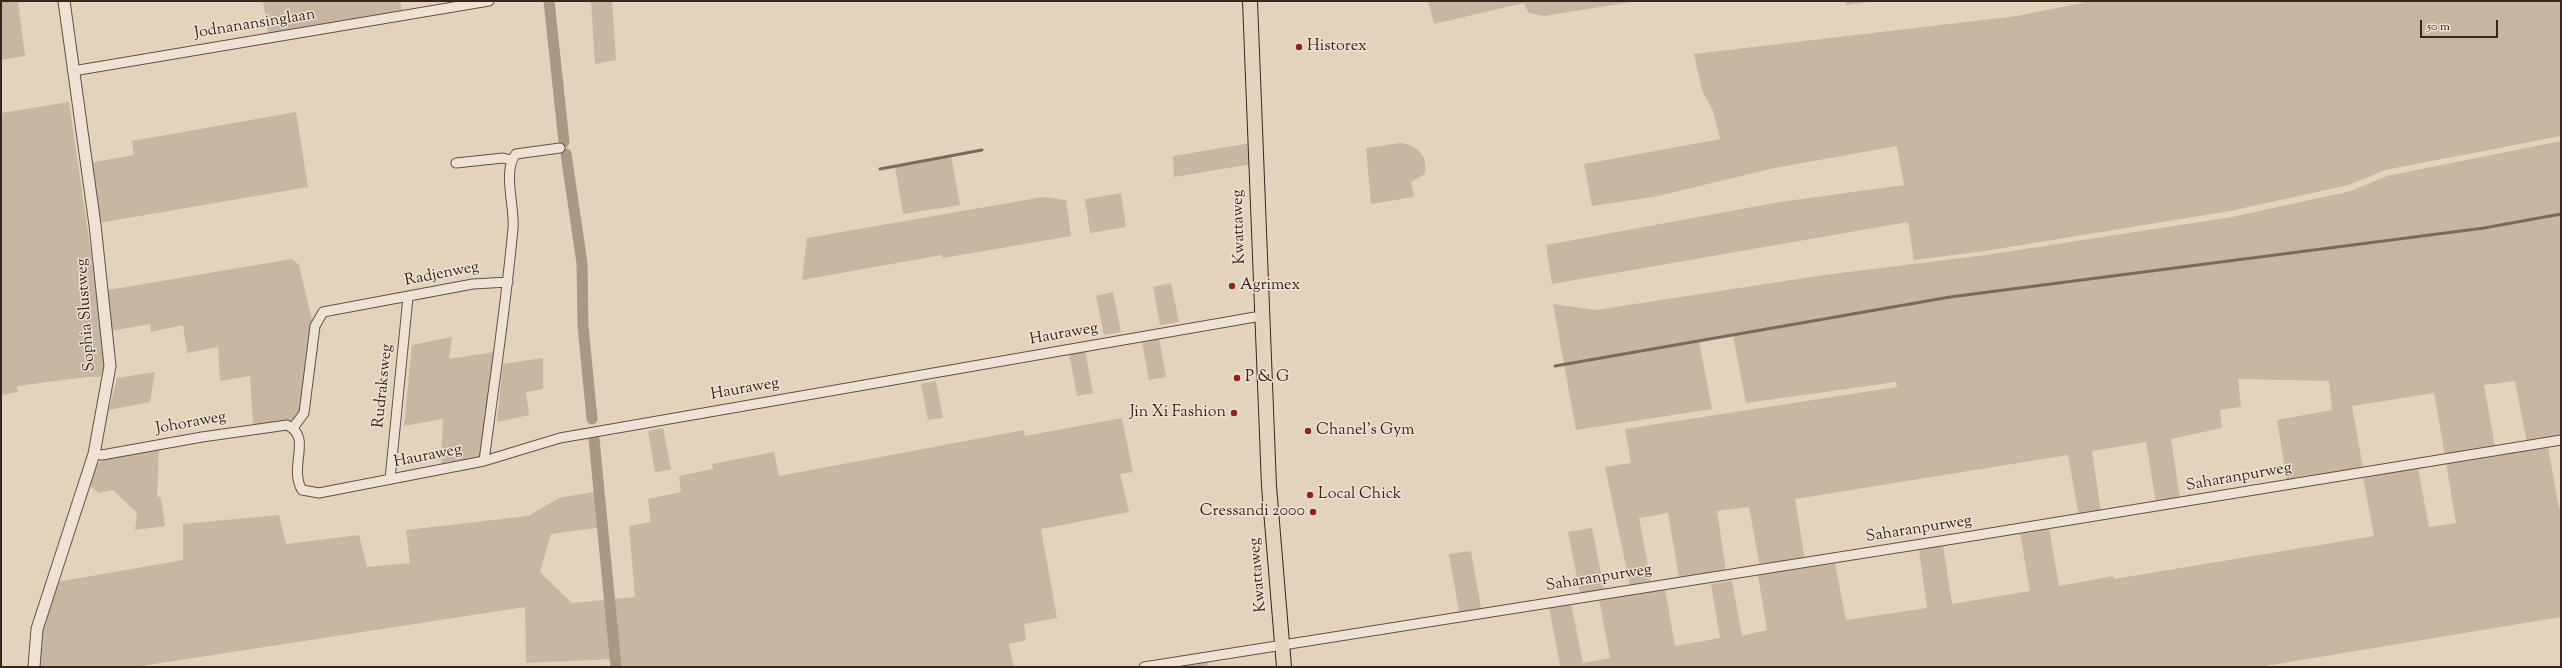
<!DOCTYPE html>
<html>
<head>
<meta charset="utf-8">
<style>
  body { margin:0 }
  #map { position:relative; width:2562px; height:668px; overflow:hidden; background:#e4d3bc; font-family:"Sorts Mill Goudy",serif }
  canvas { display:block }
  .frame { position:absolute; inset:0; border:2px solid #38261d; pointer-events:none }
  .scale { position:absolute; left:2420px; top:20px; width:78px; height:18px; box-sizing:border-box; border:2px solid #38261d; border-top:0; padding-left:5px; font-size:12px; line-height:14px; white-space:nowrap; color:#38261d; -webkit-text-stroke:3px #ede2d3; paint-order:stroke }
</style>
</head>
<body>
<div id="map">
<canvas width="2562" height="668"></canvas>
<div class="frame"></div>
<div class="scale">50 m</div>
</div>
<script>
const g = document.querySelector('canvas').getContext('2d');
g.lineJoin = 'round';
function paint(path, color) {
  g.fillStyle = color;
  g.fill(path, 'evenodd');
}
function strokePath(path, color, width, dash) {
  g.strokeStyle = color;
  g.lineWidth = width;
  g.lineCap = dash ? 'butt' : 'round';
  g.setLineDash(dash || []);
  g.stroke(path);
}
function label(font, color, halo, rows, align = 'center') {
  g.font = font + ' "Sorts Mill Goudy",serif';
  g.lineWidth = 3;
  g.setLineDash([]);
  g.textBaseline = 'middle';
  g.strokeStyle = halo;
  g.fillStyle = color;
  for (const [text, x, y, turn = 0] of rows) {
    g.save();
    g.translate(x, y);
    g.rotate((+turn || 0) * Math.PI / 180);
    g.textAlign = isNaN(turn) ? turn : align;
    if (halo) g.strokeText(text, 0, 0);
    g.fillText(text, 0, 0);
    g.restore();
  }
}
paint(new Path2D(`
  M1 1H18L25 56 1 60Z
  M263 1H400L402 11 268 34Z
  M591 1H612L616 60 595 64Z
  M1428 1H1637L1544 16 1529 13 1524 3 1434 24Z
  M1846 1H1876L1846 5Z
  M2091 1H2561V136L2385 170 2349 185 2230 211 1985 251 1914 260 1908 222 1552 284 1546 245 1780 202 1904 185 1897 146 1775 168 1653 197 1592 206 1584 164 1720 139 1713 111 1702 90 1694 54 2017 16Z
  M69 102 99 308 104 367 100 377H87L17 386 18 392 1 395V113Z
  M296 112 308 187 99 223 90 163 134 155 132 141Z
  M2561 141V214L2473 229 2561 214V437L2527 443 2515 381 2484 385 2495 447 2445 456 2434 393 2352 406 2363 468 2287 481 2277 420 2332 410 2329 381 2238 379 2241 407 2220 410 2222 428 2171 439 2180 499 2156 503 2146 442 2092 451 2101 512 2079 516 2068 455 1795 499 1805 560 1760 567 1749 507 1717 511 1726 571 1679 578 1668 513 1639 518 1651 581 1630 585 1605 467 1631 463 1625 429 1897 387 1896 382 1746 403 1733 335 1699 341 1712 409 1576 430 1553 304 1596 310 1824 275 1986 255 2232 217 2351 191 2387 176Z
  M1251 143 1252 164 1174 177 1173 156Z
  M1401 143C1418 146 1428 155 1425 174L1411 182 1414 197 1371 204 1366 148Z
  M951 156 960 205 903 214 895 166Z
  M1121 193 1126 227 1090 233 1085 199Z
  M1043 197 1066 200 1071 236 943 258 942 255 802 280 807 238Z
  M292 259 299 265 312 320 302 412 292 420 253 425 250 376 220 381 218 347 187 353 183 325 151 332 150 324 111 331 108 290Z
  M1171 283 1179 322 1160 325 1153 287Z
  M1113 292 1121 332 1104 335 1096 296Z
  M452 337 449 359 494 352 482 455 479 458 441 466 443 419 404 426 412 345Z
  M1159 338 1166 377 1149 380 1142 342Z
  M1085 350 1093 393 1077 396 1069 353Z
  M543 358V389L526 392 529 415 497 422 503 364Z
  M155 372 150 402 109 410 117 378Z
  M936 381 943 418 928 420 921 384Z
  M1122 418 1133 472 1120 474 1129 512 1041 529 1057 618 1024 624 1026 640 1009 644 1014 667H616L615 659 526 663 525 607 135 667H39L42 629 57 582 183 560V524L279 515 286 544 359 535 367 567 410 563 406 530 528 516 559 498 599 491 603 527 551 534 540 572 572 603 635 597 629 526 651 522 648 499 681 492 679 476 713 469 712 464 774 452 779 476 1024 430 1025 436Z
  M663 428 671 470 655 472 648 431Z
  M2548 447 2559 508H2561V617L2259 667H1557L1560 666 1549 607 1571 603 1583 663 1610 658 1599 599 1665 589 1675 646 1720 638 1711 584 1732 581 1742 636 1767 630 1758 575 1835 563 1846 620 1927 608 1919 550 1943 545 1952 604 2030 591 2020 533 2049 528 2059 586 2113 576 2114 579 2374 536 2363 477 2418 468 2429 527 2456 523 2446 463Z
  M159 448 157 496 161 498 165 526 135 530 137 513 113 490 99 493 89 485 94 468 103 459Z
  M1592 528 1604 589 1580 593 1568 532Z
  M1471 551 1481 608 1459 612 1449 554Z
  M1207 661 1208 667H1166Z`), '#c7b6a1');
strokePath(new Path2D(`
  M880 169 982 150
  M1555 366 1950 297 2484 228 2561 214`), '#7c6a5c', 3);
strokePath(new Path2D(`
  M549 1 564 142
  M566 154 582 263 583 326 592 419
  M594 439 616 667`), '#aa9886', 11);
const minor = new Path2D(`
  M73 71 489 1
  M456 163 503 158 511 160
  M293 428 304 413 315 326 323 312 473 284 508 282
  M94 454 102 455 202 437 287 425C313 437 288 466 302 490L319 493 484 461 560 438 1261 316
  M484 461C494 384 506 306 513 228 515 207 502 170 516 154L560 148
  M390 479 408 297
  M1144 667 1966 537 2561 440`);
const tertiary = new Path2D(`
  M34 667 37 629 94 454 110 366 95 225 64 1`);
const primary = new Path2D(`
  M1250 1 1269 486 1284 667`);
strokePath(minor, '#635145', 11);
strokePath(tertiary, '#635145', 13);
strokePath(primary, '#38261d', 16);
strokePath(minor, '#ede2d3', 9);
strokePath(tertiary, '#ede2d3', 11);
strokePath(primary, '#e4d3bc', 14);
for (const [x, y, r, color] of [
  [1299,47,4,"#8f2418"],
  [1232,286,4,"#8f2418"],
  [1237,378,4,"#8f2418"],
  [1234,413,4,"#8f2418"],
  [1308,431,4,"#8f2418"],
  [1310,495,4,"#8f2418"],
  [1313,512,4,"#8f2418"]
]) {
  const dot = new Path2D();
  dot.arc(x, y, r, 0, 2 * Math.PI);
  g.fillStyle = color;
  g.fill(dot);
  strokePath(dot, '#ede2d3', 1.5);
}
label('16px', '#38261d', '#ede2d3', [
  ["Jodnanansinglaan",255,25,-9],
  ["Kwattaweg",1240,227,-92],
  ["Radjenweg",442,275,-11],
  ["Sophia Slustweg",87,315,-94],
  ["Hauraweg",1064,335,-10],
  ["Rudraksweg",384,386,-84],
  ["Hauraweg",745,390,-10],
  ["Johoraweg",191,424,-10],
  ["Hauraweg",428,457,-11],
  ["Saharanpurweg",2239,478,-10],
  ["Saharanpurweg",1919,530,-9],
  ["Kwattaweg",1259,575,-95],
  ["Saharanpurweg",1599,579,-9]
]);
label('16px', '#38261d', '#ede2d3', [
  ["Historex",1307,47],
  ["Agrimex",1240,286],
  ["P & G",1245,378],
  ["Jin Xi Fashion",1226,413,"right"],
  ["Chanel's Gym",1316,431],
  ["Local Chick",1318,495],
  ["Cressandi 2000",1305,512,"right"]
], 'left');
</script>
</body>
</html>
